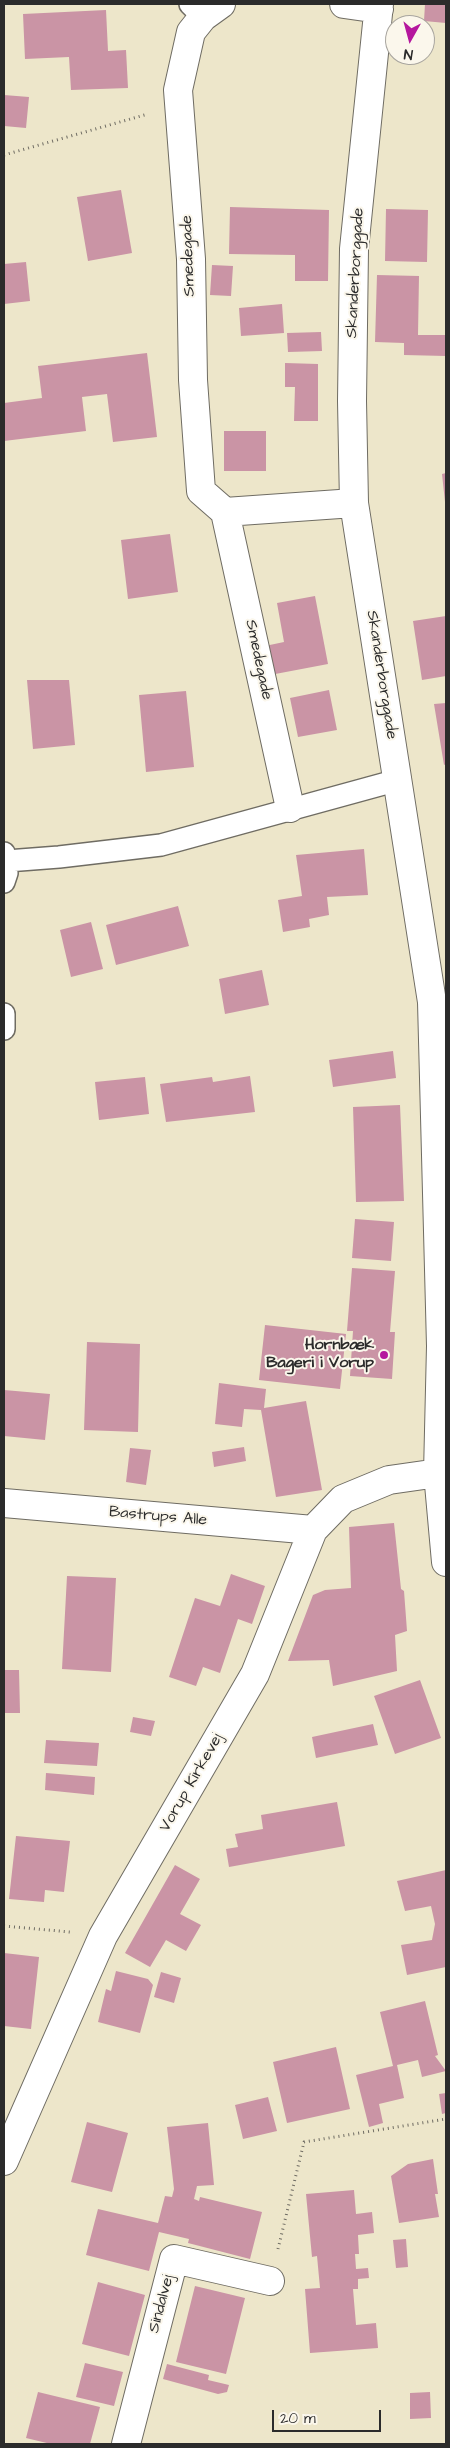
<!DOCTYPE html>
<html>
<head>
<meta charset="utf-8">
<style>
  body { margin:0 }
  #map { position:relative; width:450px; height:2448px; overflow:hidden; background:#ede6ca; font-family:"Architects Daughter",sans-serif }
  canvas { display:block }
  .frame { position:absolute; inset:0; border:5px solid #2b2b2b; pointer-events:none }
  .north { position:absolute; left:385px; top:15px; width:50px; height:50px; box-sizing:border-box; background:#fbf7ec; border:1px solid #a8a59f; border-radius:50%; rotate:187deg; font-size:14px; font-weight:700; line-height:20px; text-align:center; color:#2b2b2b }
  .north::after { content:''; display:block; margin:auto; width:18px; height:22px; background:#b5179e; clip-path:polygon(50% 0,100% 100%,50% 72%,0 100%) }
  .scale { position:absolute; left:272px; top:2410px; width:109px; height:22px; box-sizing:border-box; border:2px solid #2b2b2b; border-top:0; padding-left:6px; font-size:15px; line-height:18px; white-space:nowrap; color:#2b2b2b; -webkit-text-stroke:4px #fbf7ec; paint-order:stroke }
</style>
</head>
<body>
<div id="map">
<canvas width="450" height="2448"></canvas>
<div class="frame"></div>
<div class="north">N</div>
<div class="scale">20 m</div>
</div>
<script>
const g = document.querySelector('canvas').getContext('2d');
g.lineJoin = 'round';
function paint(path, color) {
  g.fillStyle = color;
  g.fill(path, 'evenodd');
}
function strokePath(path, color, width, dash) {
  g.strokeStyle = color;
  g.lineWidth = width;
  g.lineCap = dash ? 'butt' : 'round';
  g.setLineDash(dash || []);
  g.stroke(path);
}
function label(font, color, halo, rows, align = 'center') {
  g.font = font + ' "Architects Daughter",sans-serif';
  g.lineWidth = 4;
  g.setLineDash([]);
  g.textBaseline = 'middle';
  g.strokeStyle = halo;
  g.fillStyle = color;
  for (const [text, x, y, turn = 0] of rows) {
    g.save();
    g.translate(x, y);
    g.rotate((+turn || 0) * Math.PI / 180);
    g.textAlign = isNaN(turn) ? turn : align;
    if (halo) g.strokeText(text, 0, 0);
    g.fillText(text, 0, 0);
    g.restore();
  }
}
paint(new Path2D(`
  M425 4H446V23L424 21Z
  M106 10 108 51 126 50 128 88 71 90 69 57 25 59 23 14Z
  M4 95 29 97 26 128 4 126Z
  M121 190 132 253 88 261 77 197Z
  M230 207 329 210 328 281H295V255L229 254Z
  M386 209 428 210 427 262 385 261Z
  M26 262 30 301 4 304V264Z
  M212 265 233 266 231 296 210 295Z
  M377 275 419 276 418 335H446V356L404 355V343L375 342Z
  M282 304 284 333 241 336 239 308Z
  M321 332 322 351 288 352 287 333Z
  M147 353 157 437 113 442 107 394 82 397 86 431 4 441V403L42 398 38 366Z
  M285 363 318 364V421H294L295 387H285Z
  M224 431H266V471H224Z
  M446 473V502H445L442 474Z
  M170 534 178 592 128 599 121 540Z
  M315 596 328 664 270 675 265 646 284 642 277 603Z
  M446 616V676L422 680 413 621Z
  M27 680H69L75 745 33 749Z
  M329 690 337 730 298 737 290 698Z
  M186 691 194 767 146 772 139 695Z
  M446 703V764L444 765 434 704Z
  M364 849 368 895 327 897 329 915 309 919 310 927 283 932 278 900 302 896 296 855Z
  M178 906 189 946 116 965 106 925Z
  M91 922 103 969 71 977 60 930Z
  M262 970 269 1005 225 1014 219 979Z
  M393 1051 396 1078 333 1087 329 1060Z
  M250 1076 255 1112 166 1122 160 1084 212 1077 213 1082Z
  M145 1077 149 1114 99 1120 95 1082Z
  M400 1105 404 1201 356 1202 353 1107Z
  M355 1219 394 1222 391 1261 352 1258Z
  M352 1268 395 1271 390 1332H395L392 1379 350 1376 353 1331H347Z
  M265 1325 346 1334 340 1389 259 1380Z
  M87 1342 140 1344 138 1432 84 1430Z
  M219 1383 266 1389 264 1408 306 1401 322 1490 276 1497 261 1410 244 1409 242 1427 215 1424Z
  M4 1390 50 1394 45 1440 4 1436Z
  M244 1447 246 1461 214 1467 212 1452Z
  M130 1448 151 1450 146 1485 126 1482Z
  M394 1523 401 1589 404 1591 407 1631 395 1635 397 1671 333 1686 329 1660 288 1661 313 1595 325 1590 351 1588 349 1527Z
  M231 1574 265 1586 252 1624 238 1619 220 1673 203 1667 196 1686 169 1677 195 1598 220 1606Z
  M67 1576 116 1578 111 1672 62 1669Z
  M4 1670H19L20 1713H4Z
  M420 1680 441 1738 395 1754 374 1696Z
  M133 1717 155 1721 151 1736 130 1732Z
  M373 1724 378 1745 316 1758 312 1737Z
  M46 1740 99 1743 97 1766 44 1763Z
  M46 1773 95 1777 94 1795 45 1790Z
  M337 1802 345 1846 229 1867 226 1849 238 1847 235 1834 263 1829 261 1815Z
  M16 1836 70 1841 64 1892 45 1890 44 1902 9 1899Z
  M175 1865 200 1879 180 1914 201 1925 186 1951 166 1940 150 1967 125 1953Z
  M446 1870V1967L407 1975 401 1945 432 1940 435 1924 431 1906 405 1911 397 1881Z
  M4 1953 39 1957 31 2029 4 2026Z
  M116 1971 148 1979 153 1985 140 2033 98 2022 106 1989 111 1991Z
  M161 1972 181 1978 174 2003 154 1997Z
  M425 2001 438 2055 435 2056 446 2071 422 2077 418 2060 397 2065 404 2098 379 2104 383 2123 369 2127 356 2075 393 2066 380 2012Z
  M336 2047 350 2109 287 2123 273 2062Z
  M446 2093V2113L442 2114 439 2094Z
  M268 2097 277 2131 243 2139 235 2105Z
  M87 2122 128 2133 112 2192 71 2182Z
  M208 2123 214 2185 197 2186 194 2199 199 2201 200 2197 262 2212 250 2259 188 2243 189 2239 159 2232 149 2271 86 2255 98 2209 158 2223 165 2196 172 2197 174 2189 167 2127Z
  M433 2159 438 2194H435L439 2217 399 2223 391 2176 408 2164Z
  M354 2190 356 2214 372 2212 374 2233 358 2235 359 2254H355L356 2269 368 2268 369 2278 358 2279V2289H353L356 2325 376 2323 378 2348 310 2353 305 2289 320 2288 317 2256 312 2257 306 2194Z
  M406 2239 408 2267 396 2268 393 2240Z
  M98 2282 145 2295 129 2356 82 2344Z
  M195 2286 245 2298 226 2374 176 2362Z
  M85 2363 123 2372 114 2406 76 2397Z
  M167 2364 209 2375 208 2380 229 2385 227 2392 218 2394 163 2379Z
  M38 2392 100 2407 90 2444H51L26 2438Z
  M430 2392 431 2418 410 2419V2393Z`), '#ca94a5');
const service = new Path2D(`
  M190 4 203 17
  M4 853 7 873 4 882
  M7 861 59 857 161 845 398 780
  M4 1014V1029`);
const minor = new Path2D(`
  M221 4 203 17 191 32 178 90 191 259 193 380 201 491 225 512 290 808
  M344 4 379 9
  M379 4 354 249 352 401 354 503 432 1002 441 1346 438 1473 446 1562
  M225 512 354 503
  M4 1503 313 1530
  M4 2161 103 1936 255 1674 313 1530 343 1499 389 1480 438 1473
  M126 2444 174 2259 270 2281`);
strokePath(service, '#6f6c63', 24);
strokePath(minor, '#6f6c63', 30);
strokePath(new Path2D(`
  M4 155 148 114
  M4 1926 70 1932
  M278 2249 304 2142 446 2119`), '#6f6c63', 3, [1, 4]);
strokePath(service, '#fff', 21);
strokePath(minor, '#fff', 28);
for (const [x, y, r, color] of [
  [384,1355,5,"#b5179e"]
]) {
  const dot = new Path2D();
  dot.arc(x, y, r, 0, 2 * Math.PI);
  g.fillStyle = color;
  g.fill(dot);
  strokePath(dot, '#fbf7ec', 2);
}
label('16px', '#2b2b2b', '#fbf7ec', [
  ["Smedegade",189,256,-92],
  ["Skanderborggade",356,273,-87],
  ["Smedegade",258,660,78],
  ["Skanderborggade",381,675,81],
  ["Bastrups Alle",158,1517,5],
  ["Vorup Kirkevej",192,1783,-60],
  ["Sindalvej",162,2304,-75]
]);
label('bold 16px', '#2b2b2b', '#fbf7ec', [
  ["Hornbæk",374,1346],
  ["Bageri i Vorup",374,1364]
], 'right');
</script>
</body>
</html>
